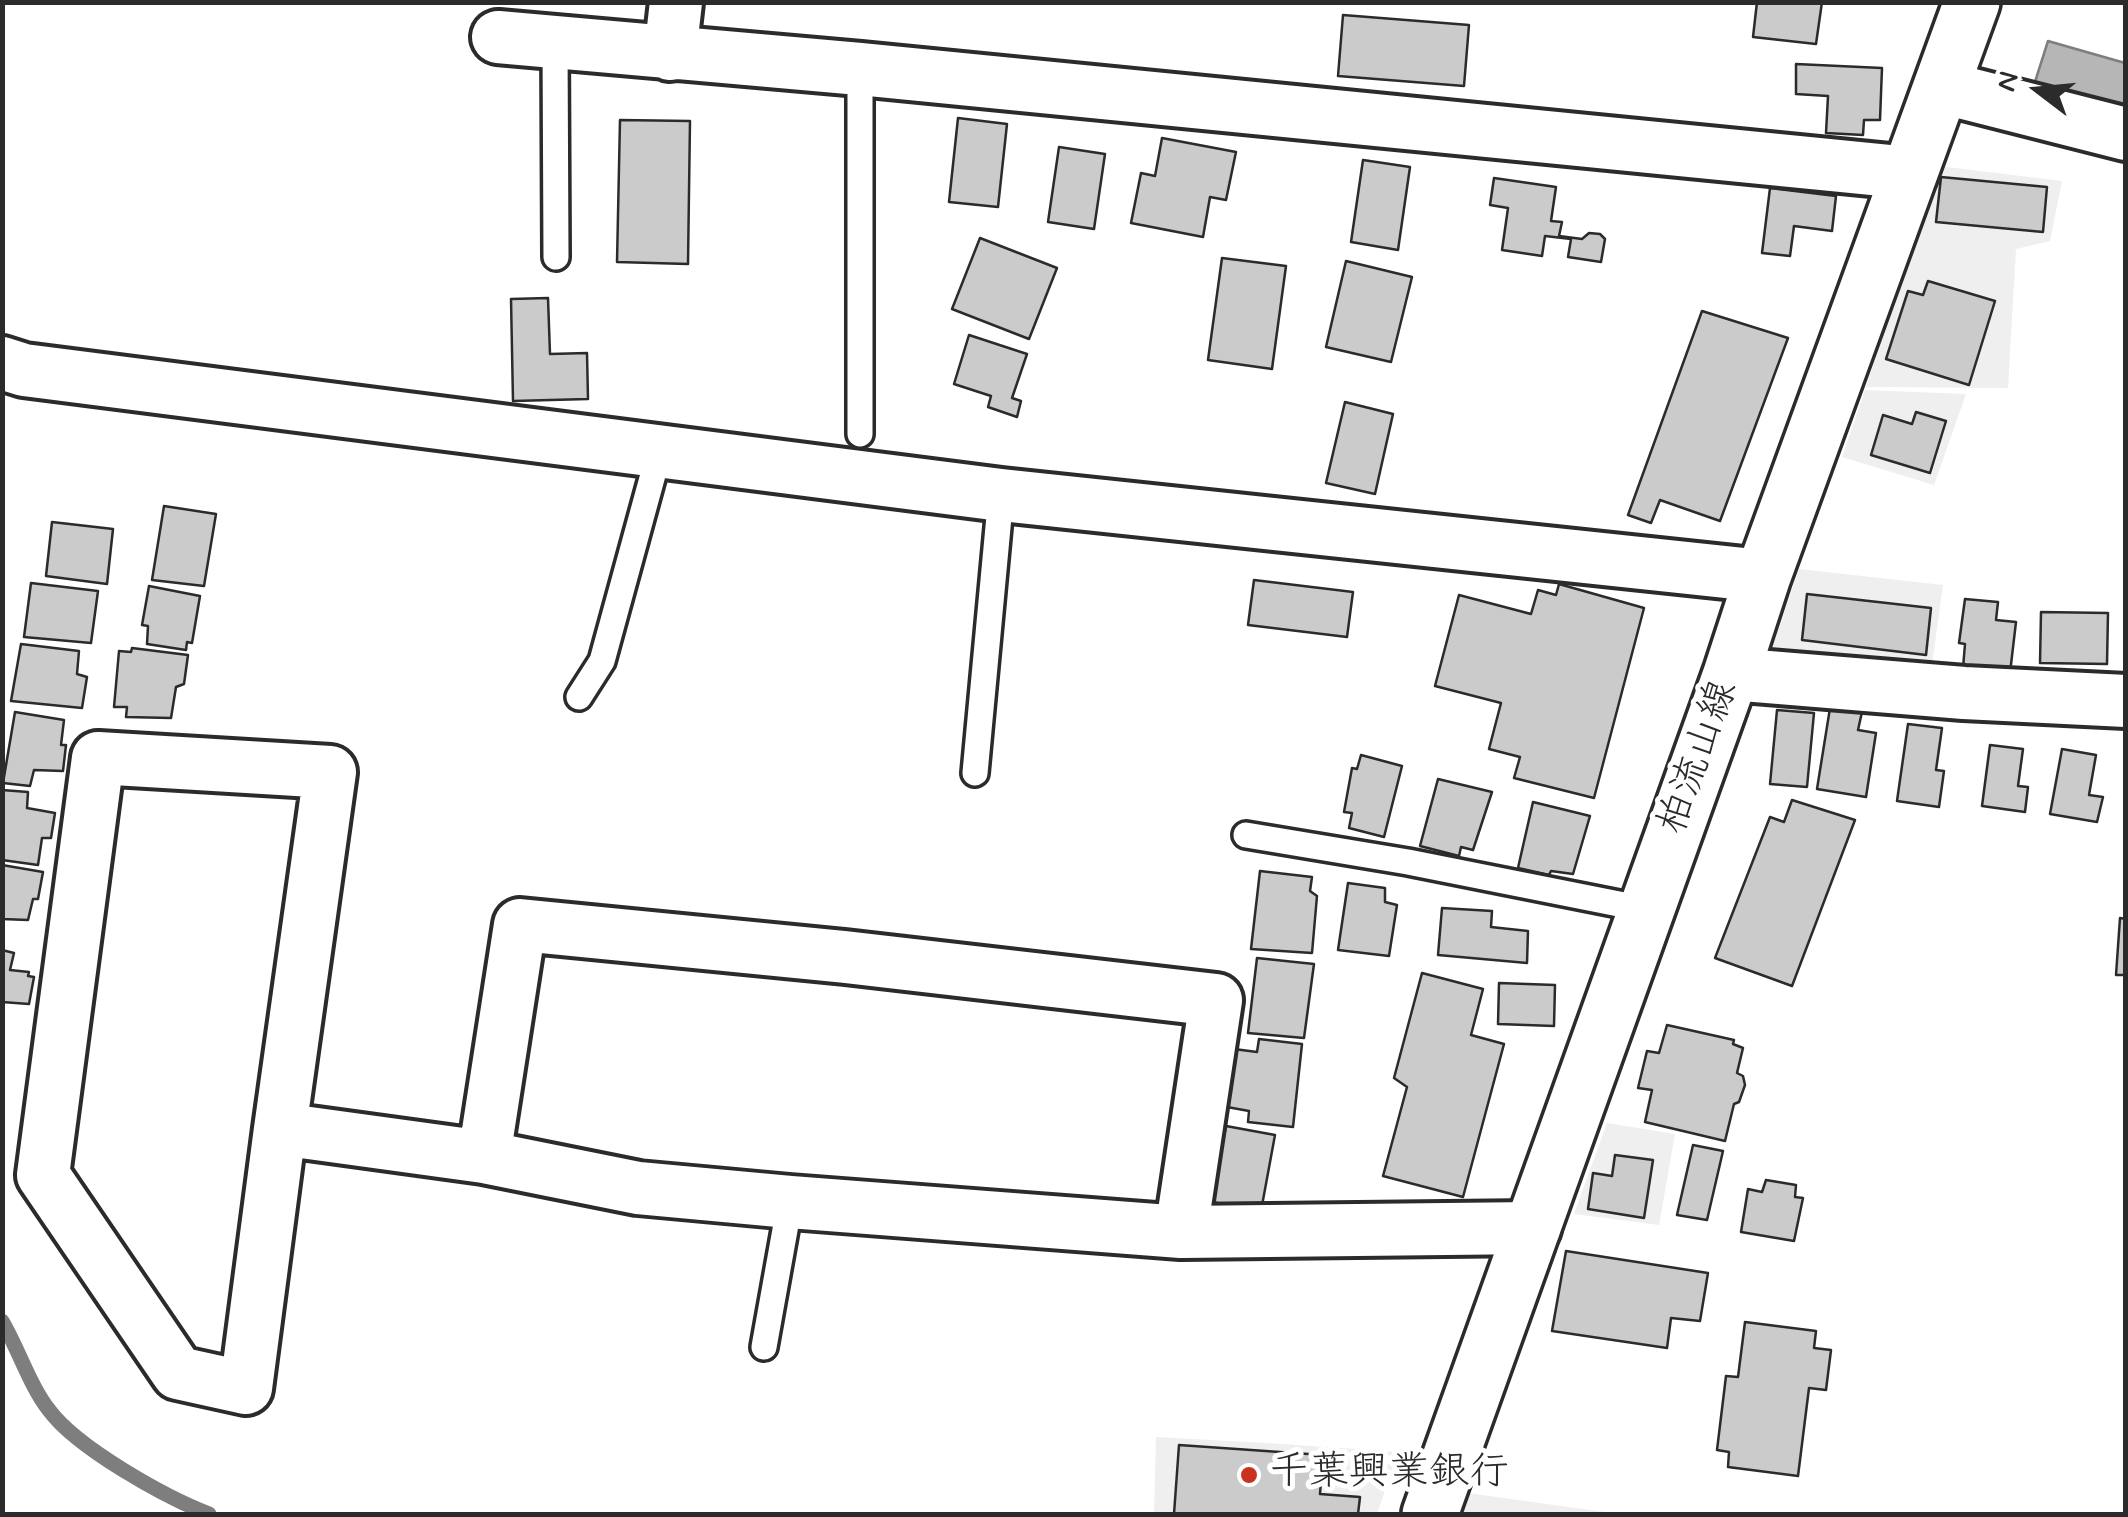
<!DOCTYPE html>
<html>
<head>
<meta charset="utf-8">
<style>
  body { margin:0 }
  #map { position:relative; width:2128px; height:1517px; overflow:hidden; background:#fff; font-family:Mynerve,sans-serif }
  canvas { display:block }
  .frame { position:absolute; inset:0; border:5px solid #2b2b2b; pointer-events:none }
  .north { position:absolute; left:1988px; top:40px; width:100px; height:100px; -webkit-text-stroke:8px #fff; paint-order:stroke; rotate:286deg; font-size:28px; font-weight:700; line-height:40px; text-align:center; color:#2b2b2b }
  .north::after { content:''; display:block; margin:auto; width:35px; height:45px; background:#2b2b2b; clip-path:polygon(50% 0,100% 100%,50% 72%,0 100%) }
</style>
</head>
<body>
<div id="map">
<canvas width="2128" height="1517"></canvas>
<div class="frame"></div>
<div class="north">N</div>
</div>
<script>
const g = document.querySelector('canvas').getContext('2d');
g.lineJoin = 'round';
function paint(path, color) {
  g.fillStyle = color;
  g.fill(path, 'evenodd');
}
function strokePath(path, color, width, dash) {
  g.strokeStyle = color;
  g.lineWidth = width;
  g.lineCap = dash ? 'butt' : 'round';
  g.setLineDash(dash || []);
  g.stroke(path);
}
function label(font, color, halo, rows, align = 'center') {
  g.font = font + ' Mynerve,"Klee One",sans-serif';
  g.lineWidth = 10;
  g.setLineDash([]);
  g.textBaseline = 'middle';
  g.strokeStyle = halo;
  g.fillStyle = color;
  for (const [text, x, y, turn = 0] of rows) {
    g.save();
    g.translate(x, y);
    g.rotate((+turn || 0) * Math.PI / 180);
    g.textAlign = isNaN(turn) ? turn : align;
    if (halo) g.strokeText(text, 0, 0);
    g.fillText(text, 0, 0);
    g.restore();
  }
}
paint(new Path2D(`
  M1939 166 2062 181 2050 241 2016 249 2008 388 1866 387Z
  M1865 390 1966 394 1934 485 1842 457Z
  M1799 569 1943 585 1931 672 1768 660Z
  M1607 1123 1675 1134 1659 1225 1574 1214Z
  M1156 1437 1267 1443 1398 1452 1377 1514H1154Z
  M1460 1492 1605 1512 1451 1514Z`), '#efefef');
const water = new Path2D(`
  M2048 41 2125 63V108L2034 85Z`);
paint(water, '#b6b6b6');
strokePath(water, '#7e7e7e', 2.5);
strokePath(new Path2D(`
  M2 1321C18 1348 30 1386 49 1410 77 1448 165 1497 209 1514`), '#7e7e7e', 15);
const building = new Path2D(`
  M1757 2H1822L1816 44 1753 37Z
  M1343 15 1469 25 1464 86 1338 76Z
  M1796 64 1882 68 1880 120H1864L1863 135 1826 133 1828 96 1796 94Z
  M958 118 1007 124 998 207 949 202Z
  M620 120 690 121 688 264 617 262Z
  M1162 138 1236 152 1226 200 1210 197 1203 237 1131 223 1141 173 1155 176Z
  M1059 147 1105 154 1094 229 1048 222Z
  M1363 160 1410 167 1398 250 1351 242Z
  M1941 177 2047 187 2043 232 1936 222Z
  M1494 178 1556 187 1551 221 1562 222 1559 236 1582 239 1589 233 1600 234 1605 239 1601 262 1568 257 1571 239 1545 236 1542 256 1502 250 1508 208 1490 205Z
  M1770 188 1836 196 1832 231 1794 226 1790 256 1762 253Z
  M980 238 1057 268 1029 339 952 309Z
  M1222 258 1286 266 1272 369 1208 360Z
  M1346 261 1412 277 1391 362 1326 347Z
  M1928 281 1995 301 1969 385 1886 359 1908 291 1923 295Z
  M548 298 550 354 587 353 588 399 513 401 511 299Z
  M1702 311 1788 338 1720 521 1660 500 1651 523 1628 515Z
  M969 335 1027 354 1012 398 1021 401 1017 417 988 407 991 396 954 384Z
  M1345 402 1393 414 1375 494 1326 483Z
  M1916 412 1946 421 1930 473 1871 455 1883 415 1912 424Z
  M164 506 216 514 204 586 152 580Z
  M52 522 113 529 107 584 46 576Z
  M1254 580 1353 592 1347 637 1248 625Z
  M31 583 98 591 91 643 24 637Z
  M1559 584 1644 608 1594 798 1514 778 1520 757 1489 749 1501 703 1435 686 1459 595 1531 614 1538 590 1556 595Z
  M149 586 200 596 192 643 187 642 186 650 147 644 148 626 142 625Z
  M1807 594 1931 608 1926 655 1802 640Z
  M1965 599 1998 602 1996 620 2016 622 2010 673 1963 668 1965 644 1959 643Z
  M2041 612 2108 613 2107 664 2040 663Z
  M21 644 79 651 77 674 87 677 82 708 11 701Z
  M132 648 188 655 184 684 176 687 171 718 126 717 127 707H114L119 651 131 652Z
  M1830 708 1862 712 1858 730 1876 733 1866 797 1817 789Z
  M1777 710 1814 713 1807 787 1770 784Z
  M15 712 64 720 61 745H66L63 771 34 770 30 786 3 783Z
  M1908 724 1942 728 1936 770 1944 771 1939 807 1897 801Z
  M1990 745 2023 749 2018 786 2028 787 2025 812 1982 806Z
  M2062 749 2096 755 2089 795 2103 797 2097 822 2050 814Z
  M1361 755 1402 766 1384 837 1349 828 1352 813 1344 812 1352 768 1357 769Z
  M1438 779 1492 792 1473 850 1461 847 1459 856 1420 846Z
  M2 790 28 792 27 808 55 813 51 838H42L38 865 2 860Z
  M1792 800 1855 820 1792 986 1715 958 1770 817 1784 822Z
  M1533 802 1590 816 1573 874 1551 871 1549 875 1518 868Z
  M2 865 43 872 38 899H33L28 920 2 919Z
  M1260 871 1312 877 1310 891 1317 896 1312 953 1251 949Z
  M1348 883 1385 888V902L1397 905 1389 956 1338 950Z
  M1442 908 1492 911 1491 927 1528 931 1527 963 1438 955Z
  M2120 918 2126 919V975H2116Z
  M2 950 14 953 10 970 29 972 28 976 34 977 29 1004 2 1002Z
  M1257 958 1314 964 1304 1038 1248 1033Z
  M1422 973 1483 989 1471 1035 1504 1044 1463 1197 1383 1176 1407 1087 1394 1078Z
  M1499 983 1555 985 1554 1026 1498 1024Z
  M1667 1025 1734 1040 1733 1044 1743 1048 1737 1073 1743 1076 1745 1085 1739 1102 1734 1104 1725 1141 1645 1122 1652 1090 1638 1088 1647 1051 1659 1053Z
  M1259 1039 1302 1044 1293 1127 1248 1122 1249 1111 1227 1107 1234 1049 1257 1052Z
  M1226 1126 1275 1135 1261 1211 1212 1202Z
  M1693 1145 1723 1151 1707 1220 1677 1215Z
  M1615 1155 1653 1160 1644 1218 1588 1209 1593 1173 1612 1176Z
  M1766 1180 1796 1185 1795 1197 1803 1198 1794 1241 1741 1232 1748 1189 1762 1192Z
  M1566 1251 1708 1273 1700 1321 1671 1318 1667 1348 1552 1331Z
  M1745 1322 1816 1331 1814 1348 1831 1350 1826 1390 1809 1388 1798 1476 1728 1467 1729 1452 1717 1450 1726 1376 1738 1377Z
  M1179 1445 1323 1455 1320 1494 1360 1497 1358 1514H1174Z`);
paint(building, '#cbcbcb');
strokePath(building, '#2b2b2b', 2.5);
const service = new Path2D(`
  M555 41 556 257
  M860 69V434
  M579 697 602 661 660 449
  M975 773 1001 495
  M1246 835 1408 862 1644 909
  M764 1347 790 1202`);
const minor = new Path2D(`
  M498 37 860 69 1911 173
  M670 54 676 2
  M1941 87 2126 134
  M2 363 24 370 1001 495 1763 576
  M1731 674 1964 693 2126 701
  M280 1129 246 1388 178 1373 43 1175 98 758 330 772 280 1129 484 1157 638 1188 790 1202 1181 1232 1534 1228
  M484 1157 520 925 845 957 1216 1000 1181 1232`);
const secondary = new Path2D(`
  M1430 1514 1731 674 1763 576 1972 2`);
strokePath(service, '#2b2b2b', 32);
strokePath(minor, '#2b2b2b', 60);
strokePath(secondary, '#2b2b2b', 62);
strokePath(service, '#fff', 25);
strokePath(minor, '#fff', 52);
strokePath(secondary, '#fff', 55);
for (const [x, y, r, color] of [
  [1249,1475,10,"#c8321e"]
]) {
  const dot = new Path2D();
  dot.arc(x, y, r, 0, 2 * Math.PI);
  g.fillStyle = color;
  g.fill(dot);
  strokePath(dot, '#fff', 4);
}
label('40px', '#2b2b2b', '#fff', [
  ["柏流山線",1700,758,-70]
]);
label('40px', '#2b2b2b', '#fff', [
  ["千葉興業銀行",1269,1475]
], 'left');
</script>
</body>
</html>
